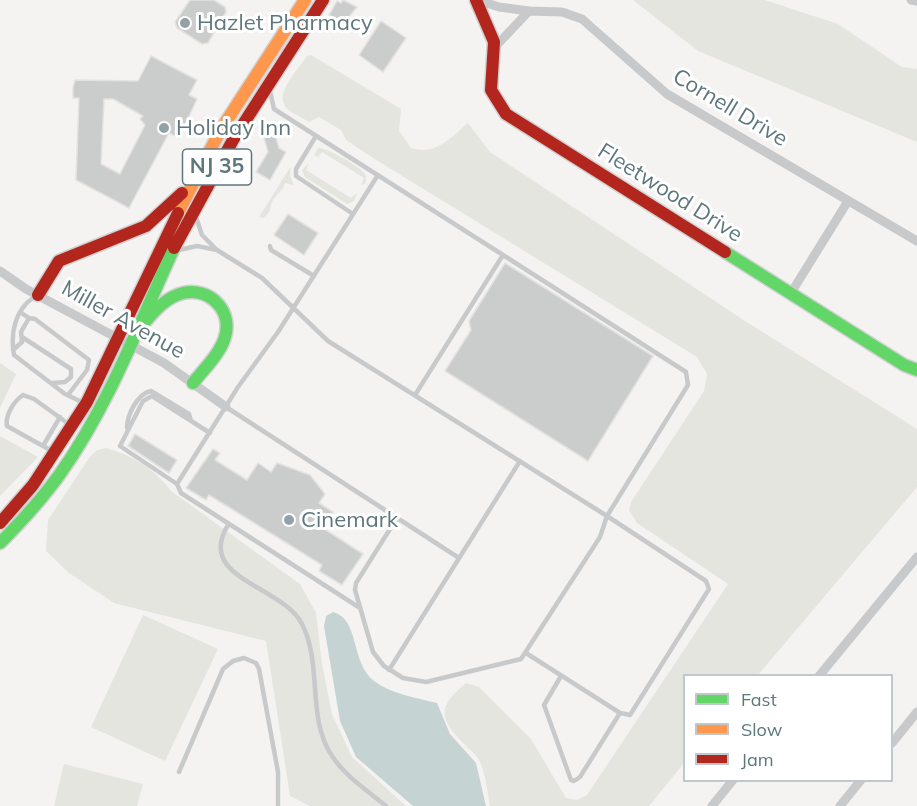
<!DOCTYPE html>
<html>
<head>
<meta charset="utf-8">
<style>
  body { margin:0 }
  #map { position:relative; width:917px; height:806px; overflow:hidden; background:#f4f3f1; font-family:Mulish,sans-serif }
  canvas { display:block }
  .legend { position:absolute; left:683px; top:674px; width:210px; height:108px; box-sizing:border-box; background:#fff; border:2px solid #bfc9cb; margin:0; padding:8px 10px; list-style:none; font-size:18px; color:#5e777d }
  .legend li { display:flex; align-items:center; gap:12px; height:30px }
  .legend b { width:30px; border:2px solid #bfc9cb }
</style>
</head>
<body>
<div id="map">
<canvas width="917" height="806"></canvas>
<ul class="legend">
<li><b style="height:8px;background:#63d668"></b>Fast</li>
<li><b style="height:8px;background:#ff974d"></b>Slow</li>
<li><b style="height:8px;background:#b3261e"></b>Jam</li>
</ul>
</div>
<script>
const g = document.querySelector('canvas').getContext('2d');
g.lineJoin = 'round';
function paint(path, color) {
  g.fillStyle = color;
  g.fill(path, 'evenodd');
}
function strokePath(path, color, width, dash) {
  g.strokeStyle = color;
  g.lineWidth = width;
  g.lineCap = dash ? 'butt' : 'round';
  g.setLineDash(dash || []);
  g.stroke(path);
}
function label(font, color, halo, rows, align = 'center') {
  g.font = font + ' Mulish,sans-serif';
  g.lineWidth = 6;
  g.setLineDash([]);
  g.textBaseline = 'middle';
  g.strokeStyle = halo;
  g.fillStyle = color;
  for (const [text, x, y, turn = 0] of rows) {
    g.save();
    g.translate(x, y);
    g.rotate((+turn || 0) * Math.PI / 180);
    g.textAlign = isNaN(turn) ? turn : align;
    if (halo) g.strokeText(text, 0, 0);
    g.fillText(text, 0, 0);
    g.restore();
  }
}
paint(new Path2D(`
  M633 0H765L838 24 902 67 917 69V142L698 51Z
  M311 55 401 109 399 131 411 148C436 156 451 137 468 123L490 152 745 321 917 429V487L758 675 684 676V763L649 806H490C487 792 486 773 479 760 477 755 470 750 466 746 439 719 436 708 466 683L479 687 531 739 566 798 577 800 587 795 728 584 637 523 629 510 631 502 704 391 707 374 697 357 373 158 346 140 341 130 319 117 309 122C302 117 289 113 285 106 275 92 300 67 307 56Z
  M318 148C326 147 361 167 365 174 367 179 366 179 365 184L361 185 364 178 322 152 318 157 314 155Z
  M309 163 306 170 351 198 357 193 354 201 347 204 305 177 302 170Z
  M291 166 290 176 294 185 285 183C283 191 277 194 273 200 269 207 272 213 263 218L259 217Z
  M0 363 16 374 0 408Z
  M0 436 38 457 0 496Z
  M106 448C132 455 155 469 171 491L300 584 316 613 322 664 332 714 352 757 406 806H310L290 796 266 641 114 603 69 573 46 551 48 520 89 458 97 450Z
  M143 615 218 649 165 761 91 727Z
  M64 764 143 784 137 806H54Z`), '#e3e5de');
paint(new Path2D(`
  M333 612C360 619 350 662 374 681 391 694 417 698 437 703L450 734 476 763 486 806H413L356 757 340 721 324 626 326 616Z`), '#c6d3d3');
const building = new Path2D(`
  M190 0H214L225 7 226 12 208 43 202 44 177 28 175 22Z
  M343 0 357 7 344 23 329 15 337 1 341 3Z
  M381 21 406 38 383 72 359 55Z
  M151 56 197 80 189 95 197 99 179 138 169 133 129 208 76 180 79 98H73V88L75 80 138 81ZM104 99H113L143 116 140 119 145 125 120 174 101 164Z
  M274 131 279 148 286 152 270 180 256 172 268 152 263 134Z
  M288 214 318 233 304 255 274 235Z
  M505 263 653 356 588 461 445 371 471 330 469 321Z
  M135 434 177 460 169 473 128 446Z
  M213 449 220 453 215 460 247 480 258 463 271 472 277 463 310 475 325 494 319 503 333 512 323 528 363 554 342 585 319 571 322 565 209 495 206 500 186 488Z`);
paint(building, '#cbcdcd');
strokePath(building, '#e3e2e1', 1.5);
const fast = new Path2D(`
  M725 252 904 365 917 370
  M146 321C156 309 167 297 183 293 209 287 233 310 225 337 220 354 204 369 193 383
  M0 543C22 521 42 499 60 474 109 405 139 324 174 248`);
const slow = new Path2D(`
  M178 213 220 131 305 0`);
const jam = new Path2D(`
  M476 0 494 42 491 90 506 114 725 252
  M174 248 233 140 323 0
  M38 295 59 261 146 226 182 193
  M0 523 33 485 87 402 178 213`);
strokePath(fast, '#d0d1d1', 15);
strokePath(slow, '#d0d1d1', 15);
strokePath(jam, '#d0d1d1', 15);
strokePath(new Path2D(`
  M270 91 274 109 503 255 415 395
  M316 136 296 169V176L353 214
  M196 217 202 235 217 250 262 278 328 341 607 516 600 537 521 659 426 682 403 678 384 666 373 652 355 590 356 583 397 518
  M270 246 271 250 314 276
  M179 250 197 246 217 250
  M503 255 686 372 688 385 607 516 706 581 709 589 630 715 620 713 526 653
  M34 297C15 310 10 333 14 355L65 394 84 403
  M20 312 29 318 35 319 89 360 87 370 68 395
  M22 337 71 369V377L65 382 53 383
  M13 350 22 342 21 332 29 318
  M226 407 459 558
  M127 428C127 415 137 394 151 391L189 414 191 421
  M210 433 152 396 143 401 120 446 177 484 181 493 360 608
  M43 446 60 417
  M52 451 7 426C5 415 14 401 23 395L34 399 70 425
  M177 484 238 387 278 332 378 175
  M228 525C195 579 282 585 302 624 323 665 306 717 332 756 345 776 368 791 386 806
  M389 670 520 461
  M561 676 544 705 571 780 574 781 580 777 620 713
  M179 772 223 669 233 661 244 658 256 663 259 669 278 772V806`), '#c8c9ca', 4.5);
strokePath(new Path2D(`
  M477 0 499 7 529 11
  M911 0 917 1
  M494 48 529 11 562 12 582 19 667 94 917 241
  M0 271 26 289 164 363 226 407
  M791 293 848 201
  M819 676 917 557
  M892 743 917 712
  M712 806 733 780
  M840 806 861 780`), '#c8c9ca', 9);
strokePath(fast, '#63d668', 12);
strokePath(slow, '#ff974d', 12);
strokePath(jam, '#b3261e', 12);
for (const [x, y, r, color] of [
  [185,23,6,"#92a2a6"],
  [164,128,6,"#92a2a6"],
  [289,520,6,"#92a2a6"]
]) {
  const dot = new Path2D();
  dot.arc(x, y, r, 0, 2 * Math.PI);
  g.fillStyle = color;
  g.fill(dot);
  strokePath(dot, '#fff', 2);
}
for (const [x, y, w] of [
  [217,167,69]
]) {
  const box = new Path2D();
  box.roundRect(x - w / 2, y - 18, w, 36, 4.5);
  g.fillStyle = '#fff';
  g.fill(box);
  strokePath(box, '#5e777d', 1.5);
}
label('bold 21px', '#5e777d', null, [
  ["NJ 35",217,167]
]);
label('22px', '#5e777d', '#fff', [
  ["Hazlet Pharmacy",197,23],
  ["Holiday Inn",176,128],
  ["Cinemark",301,520]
], 'left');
label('22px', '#5e777d', '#fff', [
  ["Cornell Drive",730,108,31],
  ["Fleetwood Drive",670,193,32],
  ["Miller Avenue",123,320,29]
]);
</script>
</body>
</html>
